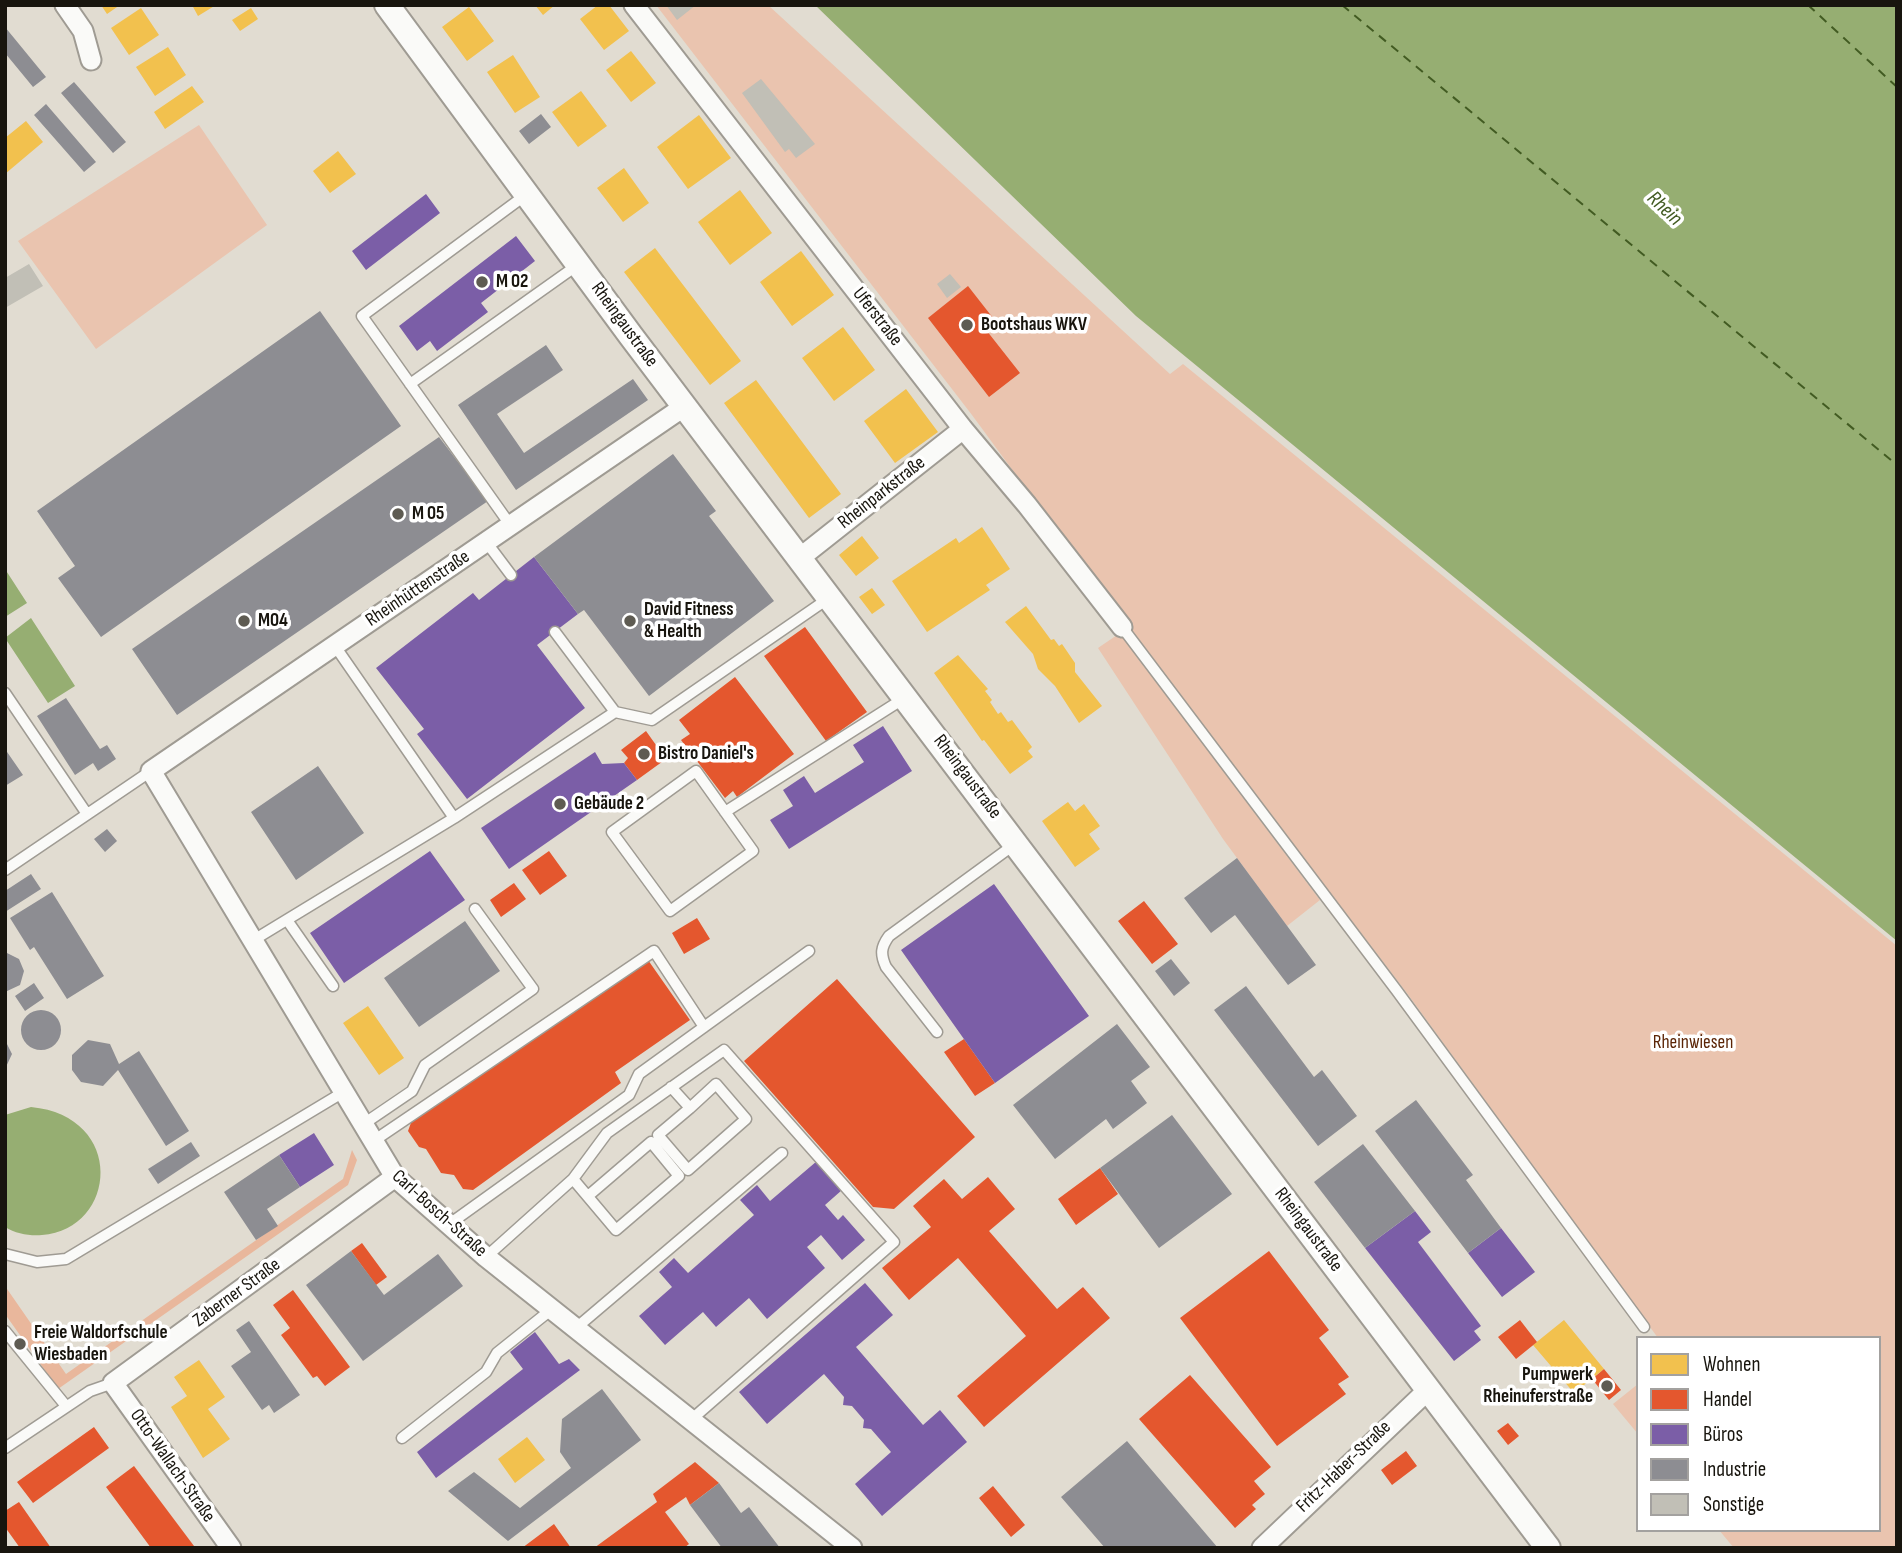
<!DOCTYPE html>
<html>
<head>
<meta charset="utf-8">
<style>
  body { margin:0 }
  #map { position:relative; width:1902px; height:1553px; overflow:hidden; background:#e1dcd1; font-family:"Sofia Sans Condensed",sans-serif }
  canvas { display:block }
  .frame { position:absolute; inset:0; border:7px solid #18150e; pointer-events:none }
  .legend { position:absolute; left:1636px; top:1336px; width:245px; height:196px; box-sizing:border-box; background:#fff; border:2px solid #a3a19f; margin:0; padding:9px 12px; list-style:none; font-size:21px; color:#18150e }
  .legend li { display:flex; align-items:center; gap:14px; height:35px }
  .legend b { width:35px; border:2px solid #a3a19f }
</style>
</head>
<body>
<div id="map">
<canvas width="1902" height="1553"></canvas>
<div class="frame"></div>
<ul class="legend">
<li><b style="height:19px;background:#f2c14e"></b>Wohnen</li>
<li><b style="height:19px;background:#e4572e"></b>Handel</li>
<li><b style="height:19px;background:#7b5ea7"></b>Büros</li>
<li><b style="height:19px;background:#8d8d92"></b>Industrie</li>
<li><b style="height:19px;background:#c1bfb6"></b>Sonstige</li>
</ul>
</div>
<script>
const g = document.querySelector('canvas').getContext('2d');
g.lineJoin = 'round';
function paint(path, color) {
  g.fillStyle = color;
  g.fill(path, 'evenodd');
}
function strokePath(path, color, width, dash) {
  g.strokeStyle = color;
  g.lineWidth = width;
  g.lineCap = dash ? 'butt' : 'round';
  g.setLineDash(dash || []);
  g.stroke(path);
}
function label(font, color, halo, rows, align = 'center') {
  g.font = font + ' "Sofia Sans Condensed",sans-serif';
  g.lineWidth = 7;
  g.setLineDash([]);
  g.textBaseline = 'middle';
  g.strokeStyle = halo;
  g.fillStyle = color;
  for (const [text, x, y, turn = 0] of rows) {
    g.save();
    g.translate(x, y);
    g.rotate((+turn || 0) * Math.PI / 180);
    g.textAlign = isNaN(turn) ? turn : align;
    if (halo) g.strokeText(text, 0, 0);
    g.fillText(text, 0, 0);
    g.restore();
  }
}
paint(new Path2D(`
  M656 5H768L1170 374 1183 364 1897 946V1548H1734L1719 1530H1879V1338H1658L1409 996 1129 629 972 415Z
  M199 125 267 225 96 349 18 241Z
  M1120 633 1320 900 1287 926 1223 839 1098 648Z
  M1638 1384V1434L1613 1404Z`), '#eac4af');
paint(new Path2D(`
  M352 1150 357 1160 348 1185 58 1389 5 1314V1286L66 1374 343 1179Z`), '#e9b79c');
paint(new Path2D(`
  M815 5H1897V941L1136 316Z
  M5 569 27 603 5 617Z
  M31 618 75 686 48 703 5 638Z
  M31 1107C126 1116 118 1229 42 1235 30 1236 16 1234 5 1227V1115Z`), '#96ae72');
paint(new Path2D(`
  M101 5H120L107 14Z
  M192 5H216L198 16Z
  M535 5H555L543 15Z
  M598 5H609L629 31 604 50 580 19Z
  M469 7 494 41 467 61 442 27Z
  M141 8 159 35 129 55 111 28Z
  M251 8 258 19 240 31 232 20Z
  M168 47 186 75 155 96 136 67Z
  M631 51 656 83 631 102 606 70Z
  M513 55 540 97 515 113 487 72Z
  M192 86 204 102 165 129 154 112Z
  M581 91 607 126 578 147 552 112Z
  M699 115 731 158 688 189 657 147Z
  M26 121 43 142 5 174V138Z
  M338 151 356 174 330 193 313 171Z
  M624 168 649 203 623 222 597 188Z
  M740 190 772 233 730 265 698 222Z
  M655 248 741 361 710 385 624 272Z
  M801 251 834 295 792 326 760 282Z
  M843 327 875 370 834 401 802 358Z
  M756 380 841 494 809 518 724 403Z
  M906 389 938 432 895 463 864 421Z
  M982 527 1010 569 986 585 990 590 927 632 892 581 956 538 959 543Z
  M862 536 879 558 856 576 839 555Z
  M872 588 885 605 872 614 859 597Z
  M1026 606 1051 640 1054 639 1059 646 1062 644 1075 663V672L1102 706 1079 723 1055 686 1038 669 1033 654 1005 622Z
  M958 655 988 689 985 691 992 700 990 702 998 714 1001 712 1008 722 1012 720 1032 747 1028 751 1033 757 1010 774 984 740 982 741 934 673Z
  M1068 802 1075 811 1084 804 1100 826 1089 834 1100 849 1075 867 1042 821Z
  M368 1006 404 1058 379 1075 343 1023Z
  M1564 1320 1604 1369 1574 1393 1533 1345Z
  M199 1360 225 1397 208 1409 230 1439 203 1458 171 1407 187 1396 174 1377Z
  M527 1437 545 1460 515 1483 498 1459Z`), '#f2c14e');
paint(new Path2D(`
  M968 286 993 318 983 326 1020 373 989 397 928 318Z
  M805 627 867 712 826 741 764 656Z
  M735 677 794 754 737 797 733 791 725 798 681 740 690 734 679 720Z
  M646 731 666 759 637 780 624 763 628 758 621 750Z
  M549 851 567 876 540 895 522 870Z
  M514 883 526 899 501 917 490 900Z
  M1144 901 1178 944 1152 964 1118 921Z
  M697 918 710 939 684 954 672 933Z
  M648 960 690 1020 615 1072 621 1083 473 1190 463 1189 454 1175 441 1173 426 1149 419 1147 408 1131 412 1120Z
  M837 979 975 1137 894 1209 873 1207 744 1061Z
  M964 1039 995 1083 975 1096 944 1052Z
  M1100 1168 1118 1194 1076 1225 1058 1199Z
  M988 1177 1015 1209 989 1231 1057 1309 1083 1287 1110 1318 984 1427 957 1396 1026 1336 958 1258 909 1300 882 1268 931 1227 913 1206 944 1179 962 1199Z
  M362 1243 387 1277 376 1285 351 1251Z
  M1269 1251 1329 1330 1319 1338 1349 1377 1338 1384 1346 1394 1277 1446 1180 1318Z
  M293 1290 350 1367 325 1386 317 1376 313 1378 281 1335 290 1328 273 1305Z
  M1520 1320 1537 1342 1516 1359 1498 1337Z
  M1604 1369 1621 1390 1609 1400 1592 1379Z
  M1190 1375 1271 1467 1254 1481 1265 1494 1252 1505 1256 1509 1235 1528 1139 1419Z
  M1508 1423 1519 1436 1508 1445 1497 1431Z
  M94 1427 109 1448 33 1503 17 1482Z
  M1406 1451 1417 1466 1392 1485 1381 1470Z
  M695 1462 719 1483 690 1505 686 1497 665 1512 689 1544 684 1548H594L657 1502 653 1494Z
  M134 1466 194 1546 192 1548H151L106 1487Z
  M993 1486 1025 1525 1011 1537 979 1498Z
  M19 1502 51 1548H20L5 1527V1511Z
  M554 1524 571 1548H522Z`), '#e4572e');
paint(new Path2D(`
  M426 194 440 213 366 270 352 251Z
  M516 236 535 261 481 303 488 312 437 351 430 341 417 351 399 326Z
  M534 557 578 614 537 645 585 708 467 799 417 734 424 729 376 668 473 593 479 600Z
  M883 726 912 771 789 849 770 820 793 806 783 790 804 776 815 793 864 762 853 745Z
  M595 752 602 764 624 763 637 780 509 869 481 828Z
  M430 851 465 900 344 983 310 933Z
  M994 884 1089 1016 995 1083 901 950Z
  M314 1133 334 1165 300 1187 279 1155Z
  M817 1161 842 1190 825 1205 838 1220 843 1215 865 1240 842 1260 821 1235 807 1247 825 1268 767 1319 749 1298 716 1327 703 1312 665 1345 639 1316 672 1287 659 1272 674 1258 688 1273 754 1215 740 1200 757 1185 770 1201Z
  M1415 1211 1431 1232 1418 1242 1481 1326 1474 1331 1481 1340 1454 1361 1365 1248Z
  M1501 1228 1535 1272 1502 1297 1468 1253Z
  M865 1283 893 1315 856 1347 923 1425 940 1410 967 1442 882 1516 855 1484 891 1452 871 1429 863 1428 864 1420 852 1406 843 1405 844 1397 824 1374 767 1424 739 1392Z
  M535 1332 559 1364 569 1359 580 1370 436 1478 417 1452 523 1369 510 1352Z`), '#7b5ea7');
paint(new Path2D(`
  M5 27 46 77 33 87 5 53Z
  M74 82 126 142 113 153 61 93Z
  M46 104 96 162 84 172 34 115Z
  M541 114 551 127 529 144 519 131Z
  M320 311 401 426 101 637 58 578 75 566 37 511Z
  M546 345 563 370 497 414 524 453 633 379 648 400 516 490 458 405Z
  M439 437 488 501 177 715 132 649Z
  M673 454 716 511 709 516 774 601 649 696 584 610 578 614 534 557Z
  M66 698 100 749 107 745 116 759 98 771 93 763 75 775 37 716Z
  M5 749 23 775 5 786Z
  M318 766 364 833 296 880 251 812Z
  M107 829 117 841 105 852 94 839Z
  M1237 858 1316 965 1288 985 1235 915 1211 933 1184 898Z
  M31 874 41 889 5 912V891Z
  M52 892 104 976 67 999 34 947 30 950 10 918Z
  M465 921 500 971 419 1027 384 978Z
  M5 952 19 959 24 971 20 985 5 992Z
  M1171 959 1190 983 1174 996 1155 971Z
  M34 983 44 998 25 1011 15 996Z
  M1246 986 1314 1077 1322 1070 1357 1116 1318 1146 1214 1010Z
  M21 1030a20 20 0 1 1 40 0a20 20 0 1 1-40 0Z
  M1117 1024 1150 1067 1131 1081 1147 1103 1113 1129 1106 1119 1055 1159 1013 1105Z
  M5 1040 12 1054 5 1069Z
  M88 1040 110 1044 119 1064 139 1051 189 1131 166 1146 118 1070 103 1086 81 1082 72 1070V1055Z
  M1416 1100 1473 1175 1466 1180 1501 1228 1468 1253 1375 1131Z
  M1172 1115 1232 1194 1159 1248 1100 1168Z
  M191 1142 200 1156 158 1184 148 1169Z
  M1363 1144 1415 1211 1365 1248 1314 1182Z
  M279 1155 300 1187 267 1209 278 1226 256 1240 224 1192Z
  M351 1251 384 1295 438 1254 463 1286 363 1361 306 1285Z
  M249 1321 300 1395 274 1413 269 1405 262 1410 231 1366 251 1352 236 1330Z
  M602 1389 641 1440 508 1541 448 1491 474 1472 520 1508 571 1468 560 1452 562 1419Z
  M1127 1441 1218 1548H1105L1061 1497Z
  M719 1483 741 1513 749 1507 780 1548H722L690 1505Z`), '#8d8d92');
strokePath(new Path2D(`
  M1342 5 1897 465
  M1808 5 1897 87`), '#425b22', 2, [9, 7]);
paint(new Path2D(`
  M666 5H696L677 20Z
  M761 79 815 144 796 158 789 149 785 152 742 93Z
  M29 264 43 286 5 308V278Z
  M950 274 961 287 947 298 937 284Z`), '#c1bfb6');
const service = new Path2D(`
  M410 384 579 264
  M511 526 362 316 527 194
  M487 543 511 575
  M1122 627 1397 991 1644 1327
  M555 632 615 712 652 720 829 598
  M335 646 454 818
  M5 693 87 814
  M696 771 753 851 670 911 612 832Z
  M725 812 903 699
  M5 870 151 771
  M287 920 333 986
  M252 941 454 818 615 712
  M937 1032 886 967C880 954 881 947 889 936L1015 844
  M671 1087 690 1108 658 1135 688 1170 746 1119 716 1084 690 1108
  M362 1125 412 1091 425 1065 533 989 475 909
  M372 1142 654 951 704 1027
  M573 1179 616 1230 679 1176 651 1142 588 1196
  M448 1225 629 1095 639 1074 809 951
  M5 1254 37 1262 66 1259 342 1093
  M486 1257 573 1179 607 1133 724 1050 894 1242 692 1419
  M576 1328 782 1153
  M5 1331 66 1406
  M402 1438 486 1372 497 1353 552 1309
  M5 1448 90 1391 113 1383`);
const minor = new Path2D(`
  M65 5 83 31 91 60
  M634 5 963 429 1027 505 1122 627
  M685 406 151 771 395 1177 486 1257 852 1548
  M801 557 963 429
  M231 1548 113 1383 395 1177
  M1262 1548 1429 1389`);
const tertiary = new Path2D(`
  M387 5 631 336 1548 1548`);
strokePath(service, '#9f9b93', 13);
strokePath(minor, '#9f9b93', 23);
strokePath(tertiary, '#9f9b93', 28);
strokePath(service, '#fafaf8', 10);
strokePath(minor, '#fafaf8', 19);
strokePath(tertiary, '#fafaf8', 24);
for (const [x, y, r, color] of [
  [482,282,7,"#5e5b52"],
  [967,325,7,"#5e5b52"],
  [398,514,7,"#5e5b52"],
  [244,621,7,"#5e5b52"],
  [630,621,7,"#5e5b52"],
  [644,754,7,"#5e5b52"],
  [560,804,7,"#5e5b52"],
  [20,1344,7,"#5e5b52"],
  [1607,1386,7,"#5e5b52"]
]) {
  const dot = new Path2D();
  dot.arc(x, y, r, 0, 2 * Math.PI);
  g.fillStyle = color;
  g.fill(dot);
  strokePath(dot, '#fff', 2.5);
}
label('bold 19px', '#18150e', '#fff', [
  ["M 02",496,282],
  ["Bootshaus WKV",981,325],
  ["M 05",412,514],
  ["David Fitness",644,610],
  ["& Health",644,632],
  ["M04",258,621],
  ["Bistro Daniel's",658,754],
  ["Gebäude 2",574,804],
  ["Freie Waldorfschule",34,1333],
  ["Wiesbaden",34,1355],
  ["Pumpwerk",1593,1375,"right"],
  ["Rheinuferstraße",1593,1397,"right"]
], 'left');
label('19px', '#18150e', '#fff', [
  ["Uferstraße",877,317,52],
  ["Rheingaustraße",624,325,54],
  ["Rheinparkstraße",882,493,-38],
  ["Rheinhüttenstraße",418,589,-34],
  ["Rheingaustraße",967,777,53],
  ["Carl-Bosch-Straße",439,1214,42],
  ["Rheingaustraße",1308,1230,53],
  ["Zaberner Straße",237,1293,-36],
  ["Otto-Wallach-Straße",172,1466,55],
  ["Fritz-Haber-Straße",1344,1467,-44]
]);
label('19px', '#5b2506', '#fff', [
  ["Rheinwiesen",1693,1043]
]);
label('italic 21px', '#425b22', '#fff', [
  ["Rhein",1664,209,43]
]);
</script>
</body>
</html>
